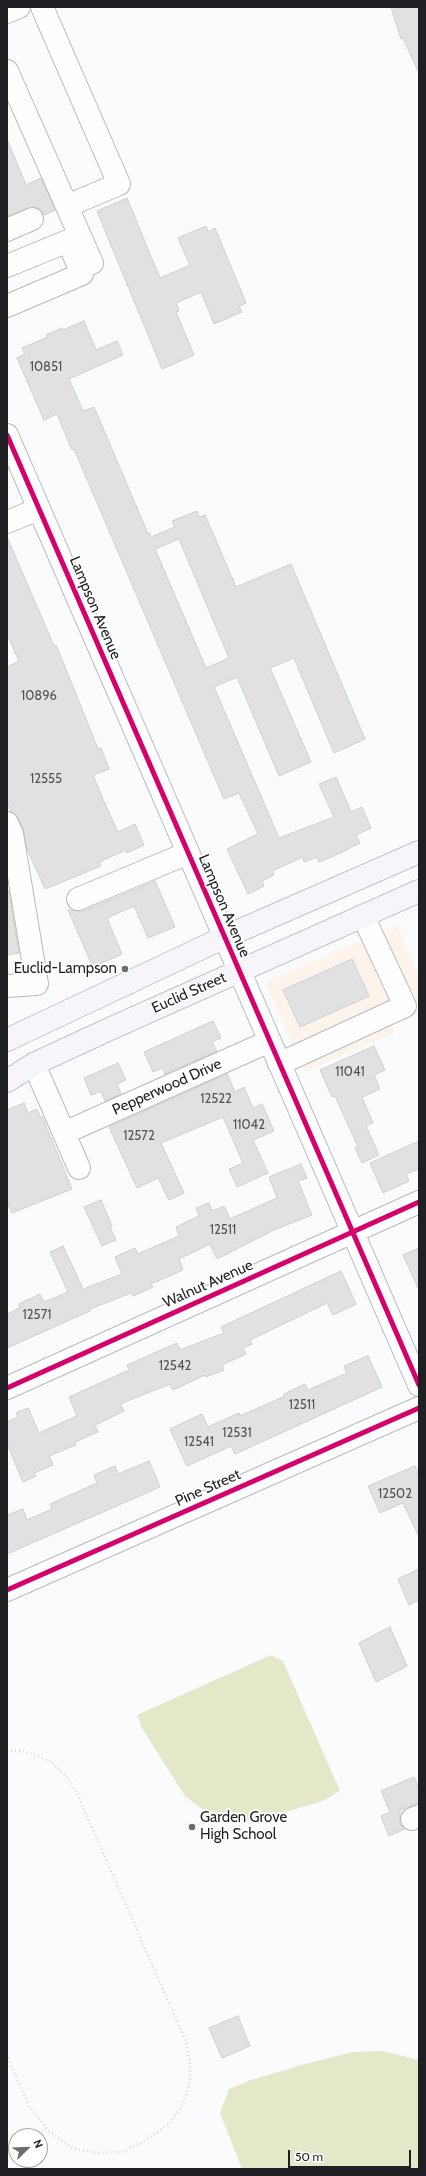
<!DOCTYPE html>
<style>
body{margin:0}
#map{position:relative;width:426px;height:2176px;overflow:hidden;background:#fafbfd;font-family:Cabin,sans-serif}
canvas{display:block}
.frame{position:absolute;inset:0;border:8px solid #1f2023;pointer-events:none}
.north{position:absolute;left:8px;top:2128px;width:40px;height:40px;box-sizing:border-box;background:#fff;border:1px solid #a5a6a7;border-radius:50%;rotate:67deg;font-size:11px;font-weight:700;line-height:16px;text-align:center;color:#1f2023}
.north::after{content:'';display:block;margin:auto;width:14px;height:18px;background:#6c6d6f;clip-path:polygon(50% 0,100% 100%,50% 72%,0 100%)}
.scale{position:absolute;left:288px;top:2150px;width:123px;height:18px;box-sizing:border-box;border:2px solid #1f2023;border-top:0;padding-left:5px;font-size:12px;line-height:14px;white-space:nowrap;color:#1f2023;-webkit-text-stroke:3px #fff;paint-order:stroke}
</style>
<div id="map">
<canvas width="426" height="2176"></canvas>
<div class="frame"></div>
<div class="north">N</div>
<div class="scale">50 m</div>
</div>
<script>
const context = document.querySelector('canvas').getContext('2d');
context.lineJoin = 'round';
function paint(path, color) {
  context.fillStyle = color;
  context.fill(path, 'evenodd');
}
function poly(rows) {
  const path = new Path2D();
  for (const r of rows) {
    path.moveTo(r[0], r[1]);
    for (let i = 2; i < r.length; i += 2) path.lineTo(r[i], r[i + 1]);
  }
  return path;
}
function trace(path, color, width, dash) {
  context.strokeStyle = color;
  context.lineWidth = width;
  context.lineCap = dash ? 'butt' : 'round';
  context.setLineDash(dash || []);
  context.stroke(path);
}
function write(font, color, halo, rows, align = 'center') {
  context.font = font + ' Cabin,sans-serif';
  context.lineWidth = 3.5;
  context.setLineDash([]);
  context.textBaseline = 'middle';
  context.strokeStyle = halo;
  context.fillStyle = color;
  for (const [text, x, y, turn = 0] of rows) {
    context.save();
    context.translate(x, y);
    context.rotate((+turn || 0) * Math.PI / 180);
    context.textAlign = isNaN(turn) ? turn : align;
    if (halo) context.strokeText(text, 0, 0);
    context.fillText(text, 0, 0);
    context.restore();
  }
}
paint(poly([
 [397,925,419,976,419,1004,389,1018,395,1033,305,1072,265,982]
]), '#fcf3ea');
paint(poly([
 [271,1655,283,1661,340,1791,323,1801,261,1819,245,1821,229,1819,213,1814,199,1807,185,1796,142,1728,137,1715],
 [383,2051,419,2060,419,2169,242,2169,220,2113,229,2089,251,2080,301,2065,352,2052]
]), '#e4e8c9');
const building = poly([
 [391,7,419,7,419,73,403,38,401,39,391,7],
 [7,139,26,185,41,178,55,210,44,215,41,209,33,207,7,216,7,139],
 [127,198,160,278,190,265,178,238,206,226,208,232,215,228,246,303,239,306,242,312,214,324,201,292,176,303,179,311,176,312,194,355,162,369,97,211,127,198],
 [84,321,96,350,117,341,123,355,69,379,83,411,94,407,148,534,150,533,151,537,175,527,172,521,197,511,199,517,205,515,236,587,291,564,365,739,334,753,294,658,270,668,311,762,279,776,237,677,214,687,279,838,334,817,319,784,336,777,351,812,362,807,371,828,356,835,360,843,332,857,319,862,317,857,304,862,303,857,272,871,274,875,262,881,264,886,248,894,227,849,258,834,239,793,224,799,74,449,72,450,57,414,44,420,17,358,25,354,22,348,48,337,46,335,62,328,63,330,84,321],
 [179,539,229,658,206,668,155,549,179,539],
 [7,537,54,646,56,645,63,662,98,749,101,748,109,769,93,775,105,804,118,832,135,824,144,845,127,853,126,850,99,862,101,866,45,889,27,849,23,829,18,818,11,812,7,801,7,667,19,661,7,634,7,537],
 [155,881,175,927,148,938,134,906,107,918,122,954,93,967,68,910,83,911,155,881],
 [9,891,19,953,7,955,7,892,9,891],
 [352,959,369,996,300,1027,283,990,352,959],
 [213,1021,221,1038,212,1042,217,1051,165,1074,163,1068,153,1072,144,1052,213,1021],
 [374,1046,385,1070,374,1075,380,1089,362,1097,373,1123,366,1126,379,1155,362,1163,355,1148,358,1147,335,1096,332,1097,320,1070,374,1046],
 [118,1063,126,1080,117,1084,121,1094,105,1101,101,1091,91,1095,84,1078,118,1063],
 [227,1074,235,1092,244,1087,253,1108,262,1104,274,1131,253,1140,268,1173,237,1187,229,1169,243,1163,223,1117,161,1143,184,1193,169,1200,158,1178,137,1188,109,1127,227,1074],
 [24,1103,28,1113,37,1109,40,1117,42,1116,72,1189,12,1213,7,1201,7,1110,24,1103],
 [419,1141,419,1169,406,1174,409,1181,383,1193,370,1163,419,1141],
 [301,1164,307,1178,298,1181,312,1215,274,1230,217,1259,210,1244,179,1259,183,1270,151,1284,153,1287,133,1296,131,1293,90,1309,90,1311,7,1348,7,1314,20,1308,19,1304,40,1294,44,1302,68,1292,50,1252,63,1246,83,1289,122,1274,115,1257,135,1248,138,1254,179,1236,176,1227,199,1216,196,1208,209,1203,212,1211,224,1206,230,1219,277,1198,269,1177,301,1164],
 [101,1200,112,1226,110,1227,116,1240,102,1246,84,1207,101,1200],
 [419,1248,419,1290,403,1255,419,1248],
 [341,1271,356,1304,333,1315,327,1303,250,1340,252,1344,243,1348,246,1354,222,1365,224,1370,206,1377,205,1375,173,1390,170,1384,120,1404,124,1411,95,1425,98,1432,75,1442,76,1445,49,1456,53,1465,34,1473,36,1476,23,1482,7,1444,7,1422,18,1417,16,1413,28,1408,39,1433,77,1416,69,1397,129,1370,127,1365,177,1343,180,1350,224,1333,221,1327,341,1271],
 [368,1356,382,1387,235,1454,231,1446,187,1466,170,1429,202,1414,208,1427,239,1413,240,1416,285,1396,284,1394,305,1384,308,1390,347,1373,344,1366,368,1356],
 [149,1461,160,1487,7,1554,7,1515,23,1509,27,1520,52,1509,50,1504,97,1483,94,1475,115,1466,118,1474,149,1461],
 [415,1466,419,1475,419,1537,403,1503,380,1513,368,1486,415,1466],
 [419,1569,419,1600,409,1605,398,1579,419,1569],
 [390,1627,407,1666,376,1682,359,1643,390,1627],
 [414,1777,419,1788,419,1803,400,1810,400,1824,405,1829,389,1836,381,1816,390,1812,381,1791,414,1777],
 [238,2016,250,2046,222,2058,209,2028,238,2016]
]);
paint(building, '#e1e1e3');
trace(building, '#cfced1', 1);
const minor = poly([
 [42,7,119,184,67,206],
 [7,12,19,7],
 [7,71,92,263,79,269],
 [7,230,32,219],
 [7,266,68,241,82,274,7,306],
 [7,435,419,1385],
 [7,522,39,509],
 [7,823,12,834,37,984,7,986],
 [78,899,188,853],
 [34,1064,79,1168],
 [279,1064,405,1006,363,916],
 [64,1133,270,1041],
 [7,1388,419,1202],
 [7,1590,419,1408],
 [412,1819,419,1816]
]);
const major = poly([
 [7,1040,225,937,419,852],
 [7,1081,34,1064,114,1027,419,891]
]);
trace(minor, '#b9babc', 24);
trace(major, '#c7c2ca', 24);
trace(poly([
 [7,1751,16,1750,36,1755,51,1762,67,1777,77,1793,186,2042,190,2063,190,2082,183,2104,170,2123,144,2141,122,2152,97,2153,72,2148,49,2131,29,2106,7,2056]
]), '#d8d8d8', 2.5, [1, 3]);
trace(minor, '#fefeff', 22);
trace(major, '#f8f5fa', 22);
trace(poly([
 [7,435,419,1385],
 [7,1388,419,1202],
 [7,1590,419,1408]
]), '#d6006c', 5);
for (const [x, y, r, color] of [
 [125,969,4,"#6c6d6f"],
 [192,1827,4,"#6c6d6f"]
]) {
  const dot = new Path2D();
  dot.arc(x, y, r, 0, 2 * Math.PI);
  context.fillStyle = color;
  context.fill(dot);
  trace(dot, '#fff', 1.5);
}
write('13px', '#525356', null, [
 ["10851",46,367],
 ["10896",39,696],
 ["12555",46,779],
 ["11041",350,1072],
 ["12522",216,1099],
 ["11042",249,1125],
 ["12572",139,1136],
 ["12511",223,1230],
 ["12571",37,1315],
 ["12542",175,1366],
 ["12511",302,1405],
 ["12531",237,1433],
 ["12541",199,1442],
 ["12502",395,1494]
]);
write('15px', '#1f2023', '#fff', [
 ["Lampson Avenue",95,608,67],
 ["Lampson Avenue",224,906,67],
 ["Euclid Street",189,993,-24],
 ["Pepperwood Drive",167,1087,-24],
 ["Walnut Avenue",208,1284,-24],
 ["Pine Street",208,1488,-24]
]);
write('15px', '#1f2023', '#fff', [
 ["Euclid-Lampson",117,969],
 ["Garden Grove",200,1818,"left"],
 ["High School",200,1835,"left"]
], 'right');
</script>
